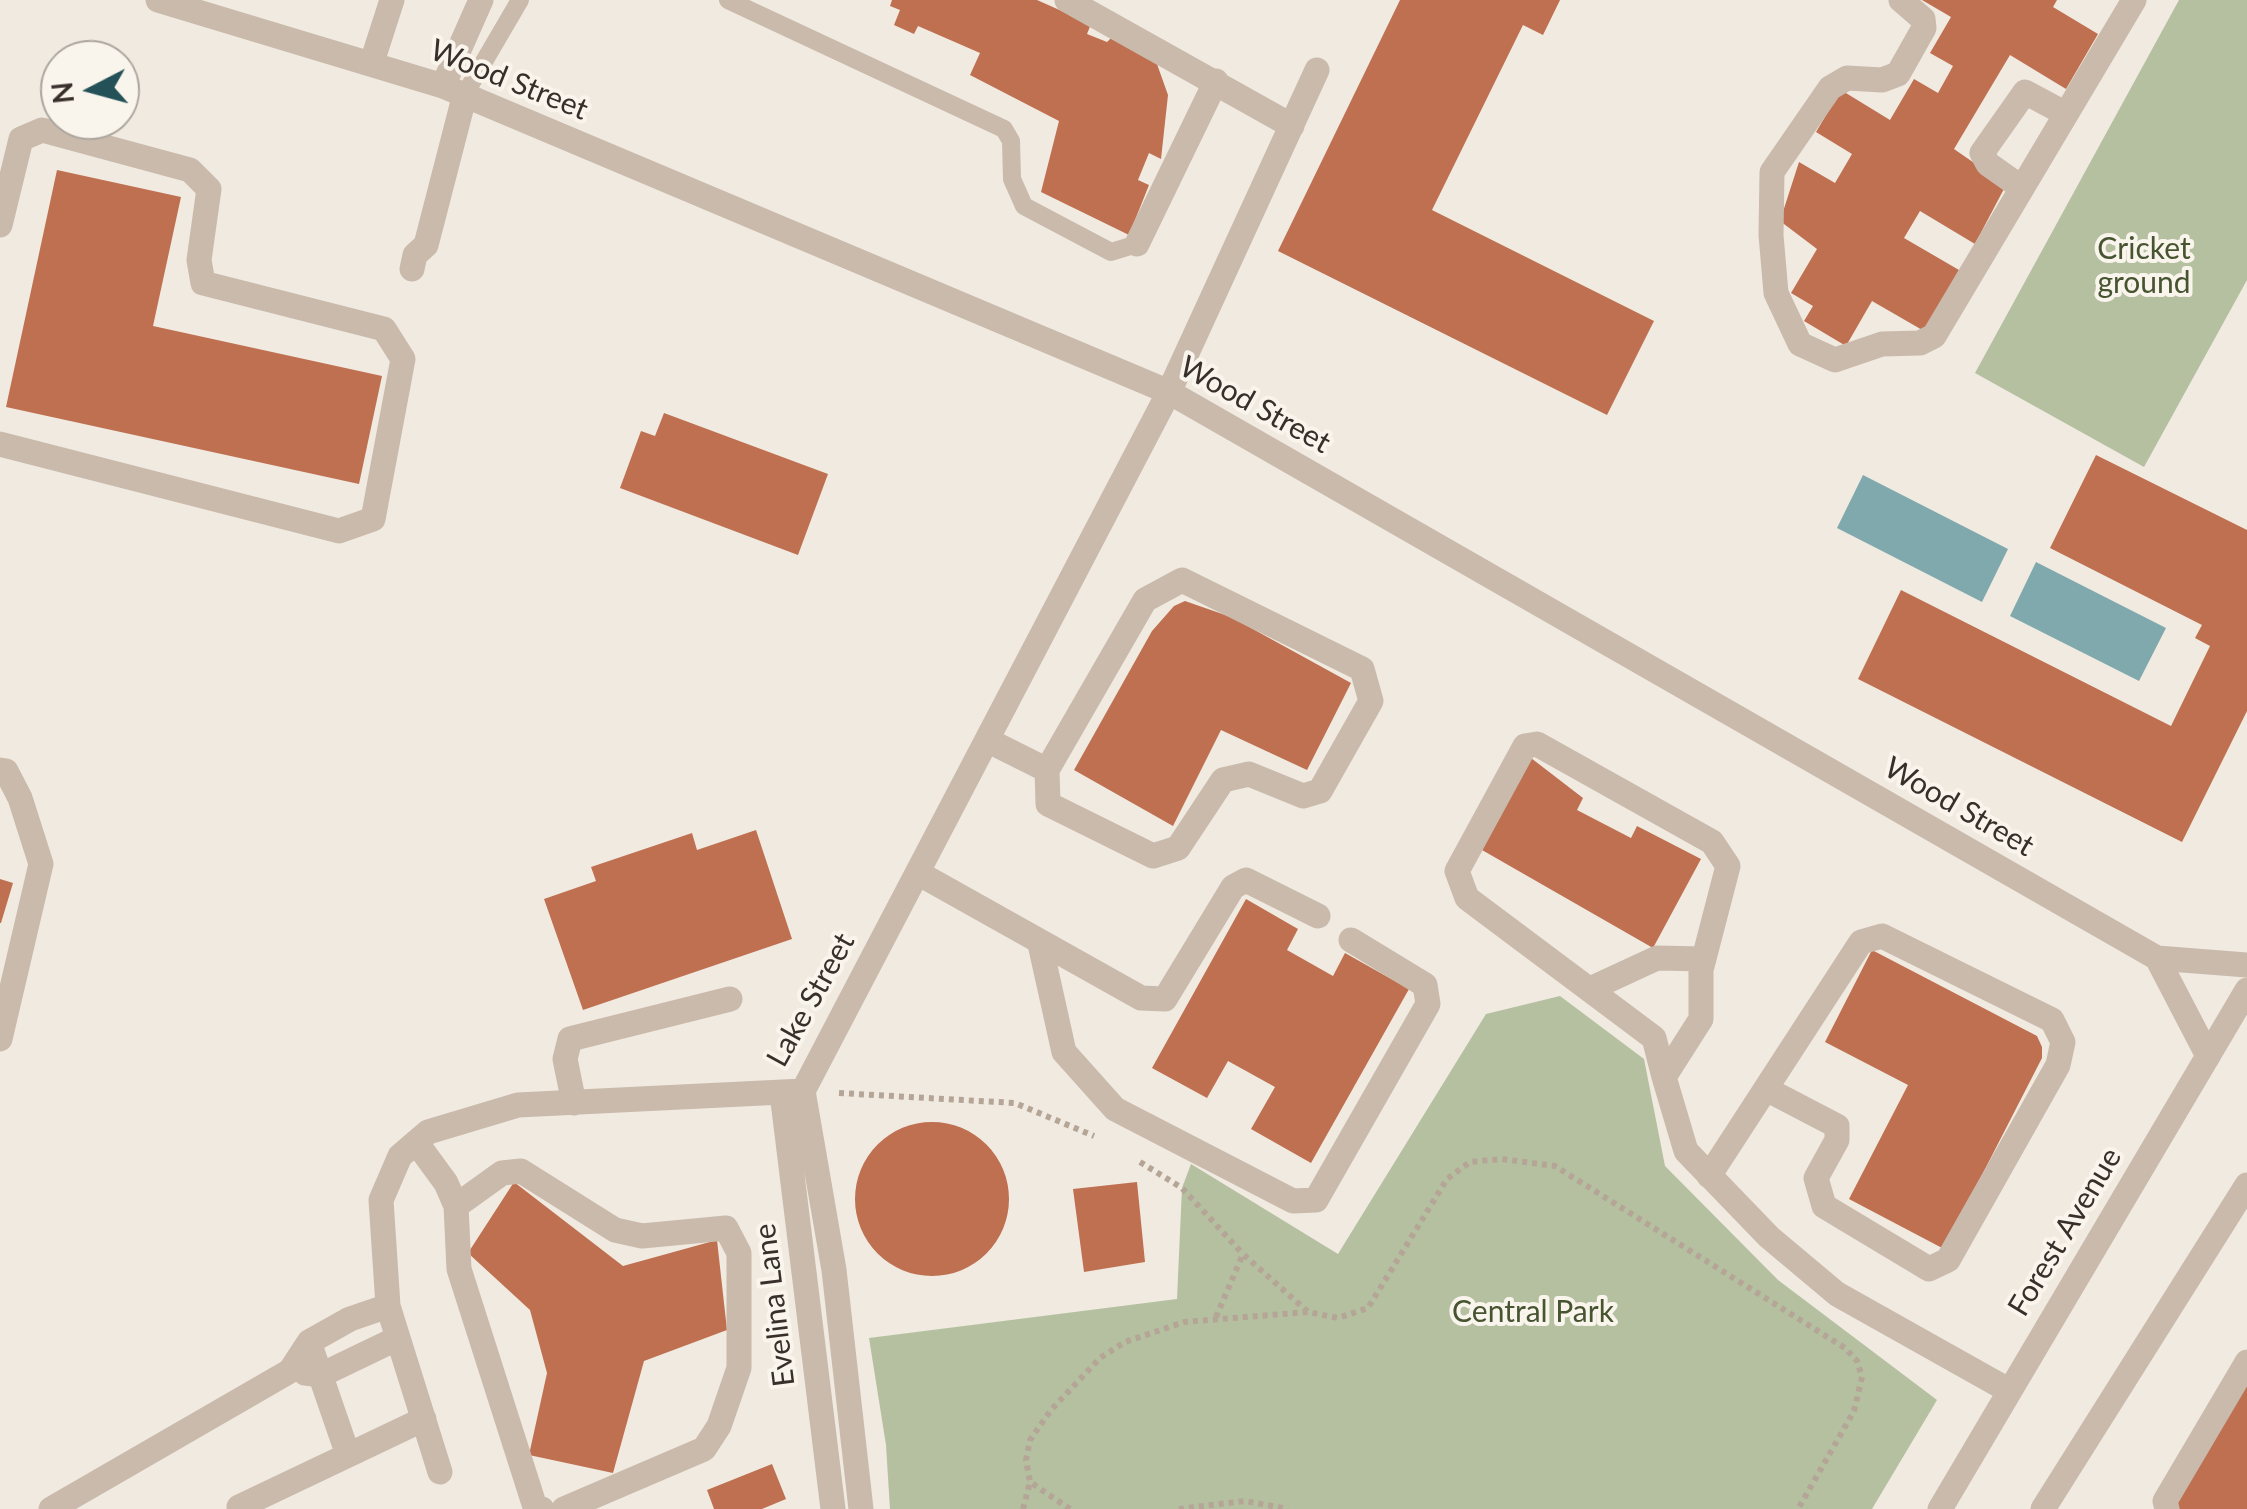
<!DOCTYPE html>
<style>
body{margin:0}
#map{position:relative;width:2247px;height:1509px;overflow:hidden;background:#f1eae0;font-family:Lato,sans-serif}
canvas{display:block}
.north{position:absolute;left:40px;top:40px;width:100px;height:100px;box-sizing:border-box;background:#f9f4ec;border:2px solid #aca59f;border-radius:50%;rotate:264deg;font-size:28px;font-weight:700;line-height:40px;text-align:center;color:#382f2b}
.north::after{content:'';display:block;margin:auto;width:35px;height:45px;background:#235157;clip-path:polygon(50% 0,100% 100%,50% 72%,0 100%)}
</style>
<div id="map">
<canvas width="2247" height="1509"></canvas>
<div class="north">N</div>
</div>
<script>
const context = document.querySelector('canvas').getContext('2d');
context.lineJoin = 'round';
function paint(path, color) {
  context.fillStyle = color;
  context.fill(path, 'evenodd');
}
function poly(rows) {
  const path = new Path2D();
  for (const r of rows) {
    if (r.length === 3) {
      path.moveTo(r[0] + r[2], r[1]);
      path.arc(r[0], r[1], r[2], 0, 2 * Math.PI);
      continue;
    }
    path.moveTo(r[0], r[1]);
    for (let i = 2; i < r.length; i += 2) path.lineTo(r[i], r[i + 1]);
  }
  return path;
}
function trace(path, color, width, dash) {
  context.strokeStyle = color;
  context.lineWidth = width;
  context.lineCap = dash ? 'butt' : 'round';
  context.setLineDash(dash || []);
  context.stroke(path);
}
function write(font, color, halo, rows, align = 'center') {
  context.font = font + ' Lato,sans-serif';
  context.lineWidth = 8;
  context.setLineDash([]);
  context.textBaseline = 'middle';
  context.strokeStyle = halo;
  context.fillStyle = color;
  for (const [text, x, y, turn = 0] of rows) {
    context.save();
    context.translate(x, y);
    context.rotate((+turn || 0) * Math.PI / 180);
    context.textAlign = isNaN(turn) ? turn : align;
    if (halo) context.strokeText(text, 0, 0);
    context.fillText(text, 0, 0);
    context.restore();
  }
}
paint(poly([
 [2179,0,2247,0,2247,280,2144,467,1975,373],
 [1560,996,1644,1059,1665,1166,1778,1280,1937,1400,1872,1509,890,1509,886,1445,869,1338,1177,1299,1182,1188,1191,1164,1338,1254,1486,1014]
]), '#b4c0a0');
paint(poly([
 [1863,475,2008,549,1982,602,1837,528],
 [2036,562,2166,628,2139,681,2010,616]
]), '#80a9ad');
paint(poly([
 [892,0,1037,0,1091,24,1087,34,1107,42,1117,32,1152,50,1168,95,1161,159,1149,153,1138,180,1149,185,1129,235,1041,192,1059,121,970,75,980,53,918,26,914,34,894,25,900,10,890,6],
 [1400,0,1560,0,1543,35,1523,25,1432,210,1654,321,1607,415,1278,251],
 [1922,0,2057,0,2053,7,2098,34,2066,89,2010,55,1954,149,2006,185,1975,244,1920,211,1904,238,1959,270,1924,331,1872,301,1846,346,1804,321,1813,306,1791,293,1817,249,1780,221,1799,162,1835,183,1852,154,1816,132,1841,90,1890,120,1914,79,1938,93,1953,66,1930,53,1951,17],
 [57,170,181,197,153,326,382,376,359,484,6,407],
 [664,413,828,474,798,555,620,488,641,431,655,436],
 [2096,455,2247,530,2247,711,2182,842,1858,679,1901,590,2171,726,2210,646,2195,638,2202,625,2050,548],
 [1185,601,1231,617,1351,683,1307,770,1221,730,1173,826,1074,770,1152,631,1174,606],
 [1531,758,1583,798,1577,810,1631,838,1637,826,1701,859,1653,948,1482,850],
 [756,830,792,939,583,1010,544,899,596,881,591,867,692,833,697,850],
 [0,879,13,883,1,923,0,923],
 [1246,899,1298,929,1287,950,1333,976,1345,953,1409,989,1311,1163,1251,1129,1275,1087,1228,1061,1207,1098,1152,1068],
 [1872,950,2037,1036,2042,1047,2042,1058,1944,1249,1849,1199,1908,1085,1825,1042],
 [932,1199,77],
 [514,1182,623,1266,717,1240,727,1330,644,1361,613,1473,529,1455,547,1373,530,1310,468,1253],
 [1137,1182,1145,1262,1084,1272,1073,1189],
 [2247,1385,2247,1509,2180,1509,2175,1506],
 [772,1464,786,1499,762,1509,714,1509,707,1490]
]), '#be7051');
trace(poly([
 [839,1093,1015,1103,1094,1136],
 [1140,1162,1182,1188,1243,1254],
 [1216,1317,1243,1254,1308,1312],
 [1023,1509,1030,1482],
 [1070,1509,1030,1482,1026,1460,1030,1440,1051,1410,1100,1358,1125,1342,1184,1322,1308,1312,1338,1318,1368,1308,1447,1179,1470,1162,1502,1159,1555,1166,1845,1348,1857,1361,1862,1377,1854,1411,1798,1509],
 [1179,1509,1245,1501,1288,1509]
]), '#b5a596', 6, [5, 5]);
trace(poly([
 [728,0,1004,129,1011,141,1012,179,1024,206,1111,252,1137,244],
 [465,94,520,0]
]), '#c9baac', 18);
trace(poly([
 [158,0,443,86,1169,392,2157,958,2208,1056],
 [1067,0,1292,126],
 [1901,0,1923,19,1924,28,1898,74,1882,80,1847,78,1830,88,1772,172,1771,235,1776,293,1800,344,1835,360,1882,344,1920,343,1934,336,2134,0],
 [372,62,392,0],
 [443,86,481,0],
 [2022,188,1988,164,1982,153,2025,92,2066,114],
 [0,225,21,139,42,130,190,170,209,189,199,260,203,283,384,329,403,359,373,519,339,531,0,444],
 [1137,244,1216,81],
 [412,269,415,255,426,245,465,94],
 [987,740,1047,770,1145,600,1182,580,1362,669,1371,701,1320,791,1303,796,1249,774,1223,780,1178,848,1153,856,1048,804,1047,770],
 [0,770,6,771,20,798,41,864,0,1039],
 [918,873,1141,998,1165,999,1233,887,1246,880,1318,916],
 [1040,944,1064,1052,1115,1109,1293,1201,1316,1200,1428,1004,1425,985,1351,940],
 [2157,958,2247,965],
 [1590,989,1657,958,1704,959],
 [1664,1077,1701,1019,1701,970,1728,866,1712,842,1537,744,1525,746,1457,871,1467,898,1654,1038,1664,1077,1686,1151,1769,1237,1837,1294,2008,1390],
 [803,1091,834,1270,861,1509],
 [782,1093,833,1509],
 [574,1103,565,1059,570,1039,730,999],
 [416,1142,446,1183,456,1206,459,1269,535,1507,542,1509],
 [1709,1176,1861,942,1882,936,2052,1020,2063,1042,2058,1065,1948,1260,1929,1269,1824,1206,1816,1178,1837,1140,1837,1126,1768,1090],
 [456,1206,502,1173,521,1171,615,1230,642,1236,726,1228,739,1253,739,1368,719,1426,704,1449,564,1509],
 [309,1342,348,1455],
 [305,1373,321,1375,398,1338],
 [440,1472,388,1306,381,1200,400,1156,428,1132,518,1105,803,1091,1169,392,1317,70],
 [239,1507,424,1419],
 [51,1509,290,1371,309,1342,350,1319,388,1306],
 [2167,1509,2165,1501,2247,1362]
]), '#c9baac', 25);
trace(poly([
 [1940,1509,2247,990],
 [2043,1509,2247,1185]
]), '#c9baac', 25);
write('30px', '#382f2b', '#f9f4ec', [
 ["Wood Street",509,80,22],
 ["Wood Street",1255,405,29],
 ["Wood Street",1959,807,30],
 ["Lake Street",811,1000,-61],
 ["Forest Avenue",2065,1232,-59],
 ["Evelina Lane",775,1305,-97]
]);
write('30px', '#465430', '#f9f4ec', [
 ["Cricket",2144,249],
 ["ground",2144,283],
 ["Central Park",1533,1312]
]);
</script>
